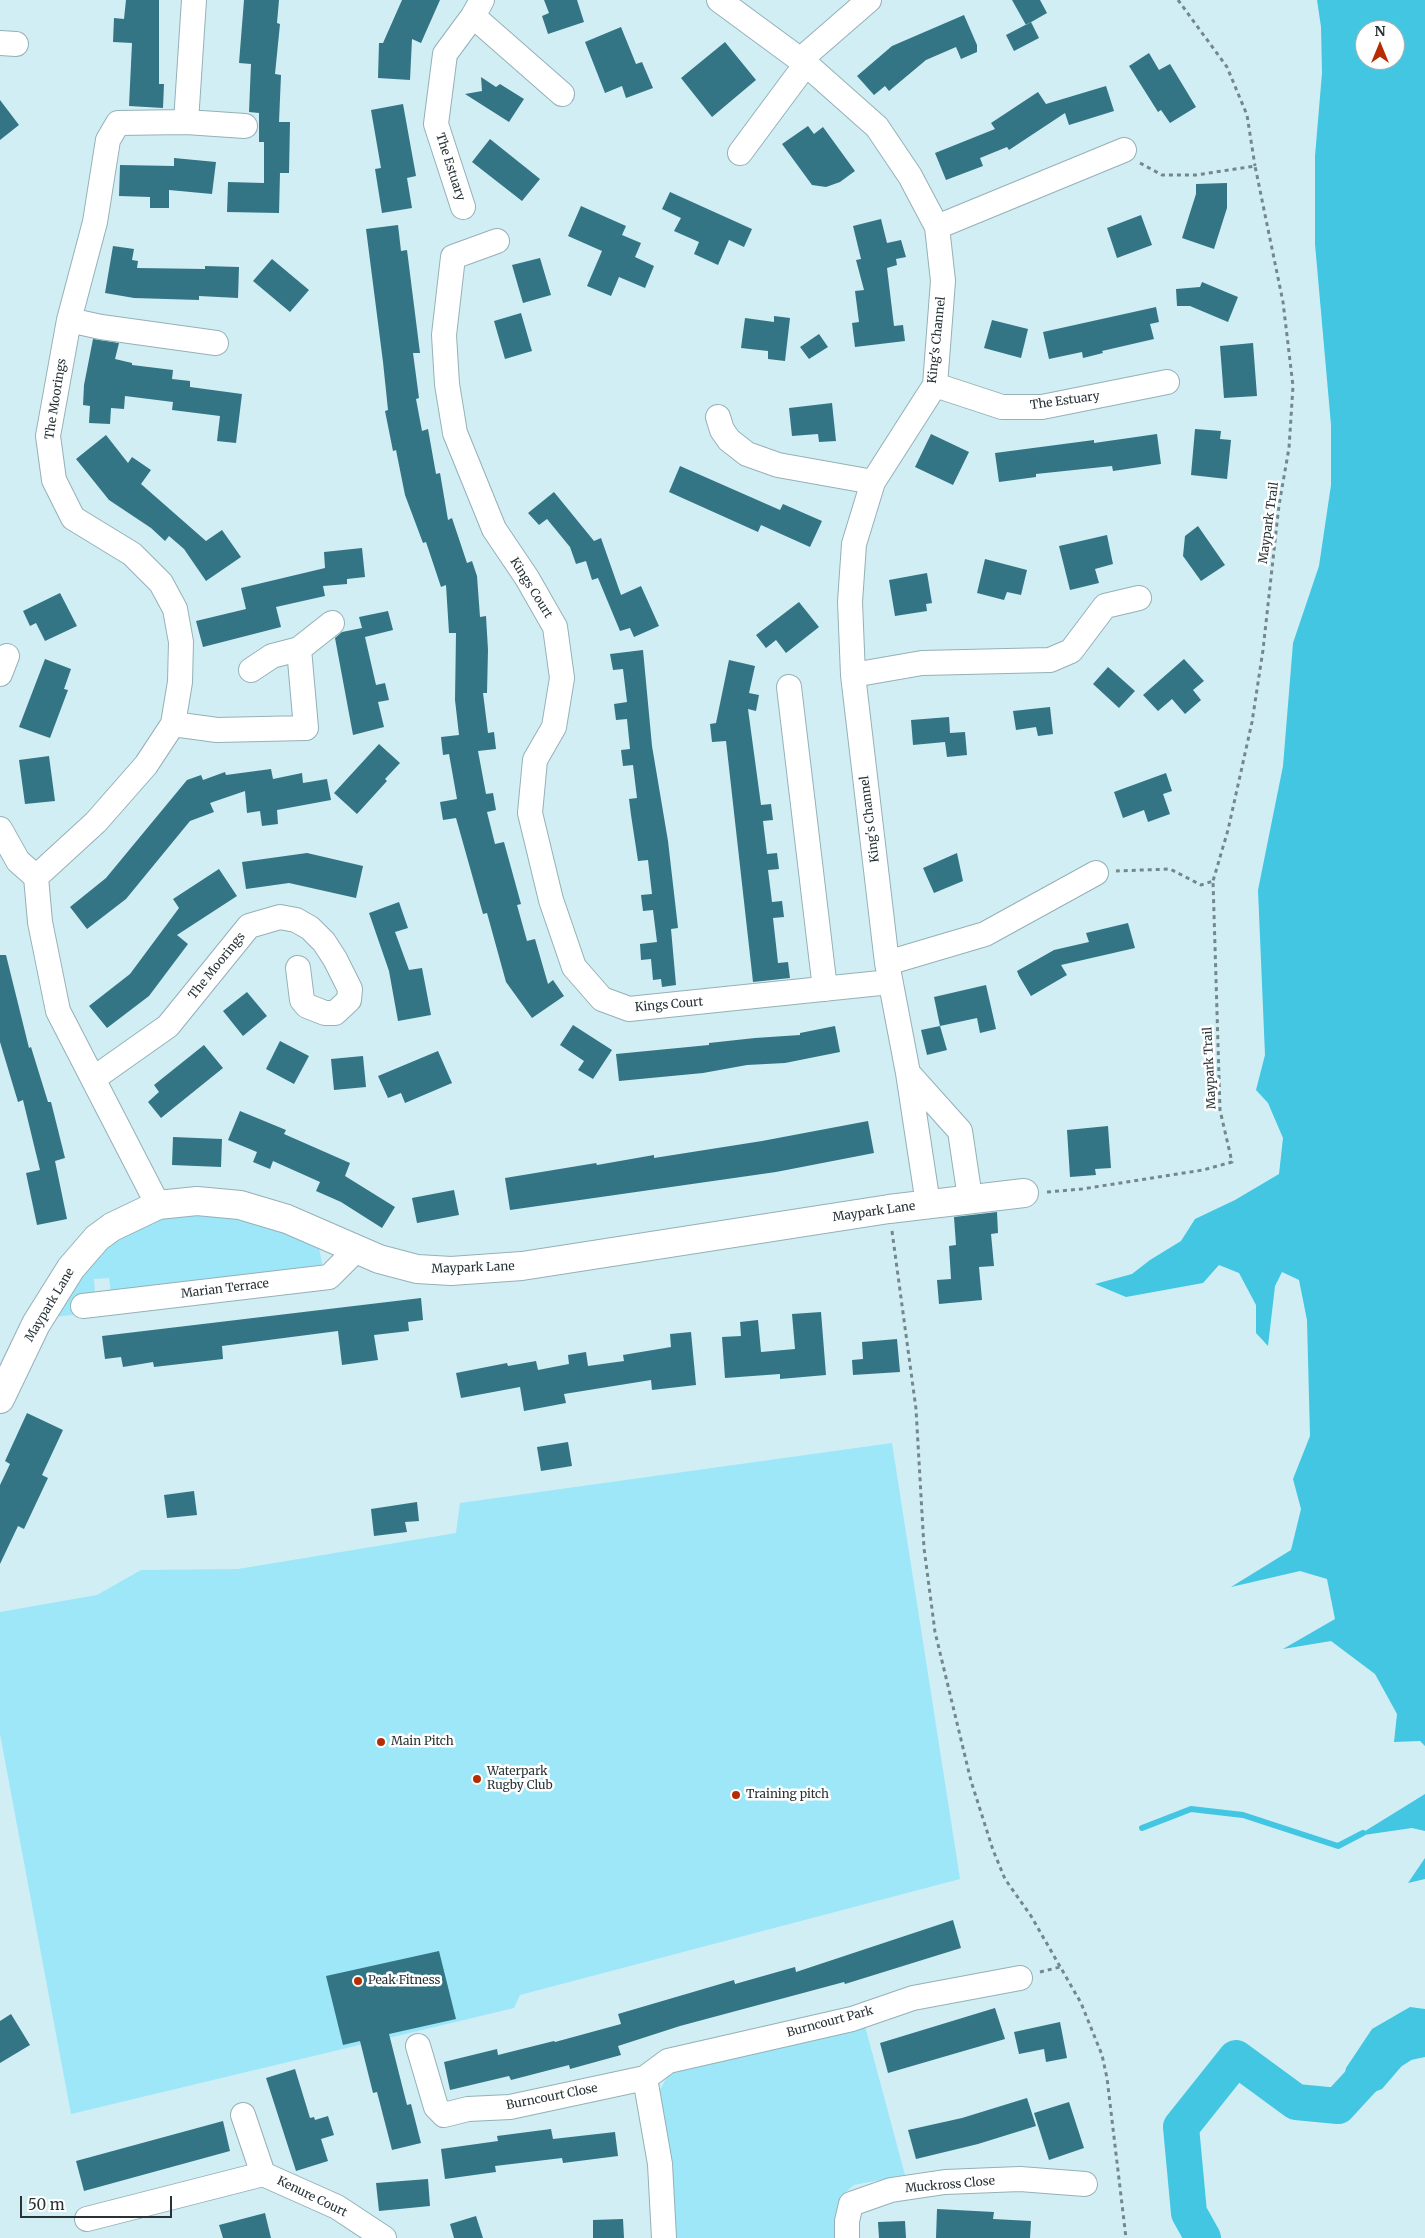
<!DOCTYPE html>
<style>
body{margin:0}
#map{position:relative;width:1425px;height:2238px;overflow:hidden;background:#d1eef5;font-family:Merriweather,serif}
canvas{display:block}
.north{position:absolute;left:1355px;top:20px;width:50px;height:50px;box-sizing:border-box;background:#fff;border:1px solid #a9adaf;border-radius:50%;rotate:0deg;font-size:14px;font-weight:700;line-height:20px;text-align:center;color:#283336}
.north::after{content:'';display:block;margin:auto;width:18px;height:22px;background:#b72d03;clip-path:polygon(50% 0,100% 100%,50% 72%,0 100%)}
.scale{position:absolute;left:20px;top:2196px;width:152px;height:22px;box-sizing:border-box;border:2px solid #283336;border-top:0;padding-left:6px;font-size:15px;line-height:18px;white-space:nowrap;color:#283336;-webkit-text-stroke:4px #fff;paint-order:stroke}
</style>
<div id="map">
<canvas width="1425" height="2238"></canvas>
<div class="north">N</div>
<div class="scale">50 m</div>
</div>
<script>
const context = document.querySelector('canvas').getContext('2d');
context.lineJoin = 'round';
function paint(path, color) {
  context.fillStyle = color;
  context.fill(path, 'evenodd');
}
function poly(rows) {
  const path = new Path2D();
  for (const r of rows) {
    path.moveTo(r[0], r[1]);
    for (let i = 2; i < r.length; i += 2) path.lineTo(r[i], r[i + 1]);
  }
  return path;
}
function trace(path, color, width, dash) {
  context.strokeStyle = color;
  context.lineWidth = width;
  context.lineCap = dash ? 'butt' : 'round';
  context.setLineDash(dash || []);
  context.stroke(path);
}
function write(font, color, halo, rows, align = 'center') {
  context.font = font + ' Merriweather,serif';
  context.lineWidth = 5;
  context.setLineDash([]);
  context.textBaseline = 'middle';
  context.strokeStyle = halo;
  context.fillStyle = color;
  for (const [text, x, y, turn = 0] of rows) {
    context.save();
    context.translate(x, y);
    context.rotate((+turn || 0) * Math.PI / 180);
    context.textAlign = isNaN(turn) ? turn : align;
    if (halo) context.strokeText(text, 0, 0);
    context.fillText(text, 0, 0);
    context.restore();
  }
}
paint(poly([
 [178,1213,232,1214,310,1241,319,1248,323,1268,111,1293,109,1278,94,1279,95,1295,80,1314,54,1317,67,1295,97,1255,116,1240,147,1221],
 [892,1443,960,1879,520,1995,514,2008,71,2114,0,1734,0,1612,97,1595,141,1570,238,1569,456,1533,460,1503],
 [865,2026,905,2175,854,2185,840,2197,837,2238,676,2238,660,2090,668,2075,686,2066]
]), '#9de7f9');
paint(poly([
 [1317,0,1425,0,1425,1746,1420,1741,1394,1742,1397,1714,1375,1674,1331,1641,1283,1649,1335,1619,1327,1579,1300,1571,1231,1587,1291,1550,1301,1509,1293,1479,1310,1436,1307,1320,1299,1280,1282,1272,1275,1286,1268,1346,1256,1333,1256,1305,1239,1273,1219,1265,1203,1283,1126,1297,1095,1284,1132,1274,1150,1260,1181,1241,1195,1219,1235,1200,1279,1174,1283,1138,1268,1103,1256,1090,1265,1055,1258,890,1283,766,1293,643,1319,566,1331,485,1331,425,1315,244,1315,156,1322,73,1321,27],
 [1365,30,1395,30,1395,60,1365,60],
 [1425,1794,1425,1831,1412,1828,1357,1836],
 [1425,1858,1425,1879,1408,1883],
 [1410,2007,1425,2009,1425,2057,1406,2061,1382,2089,1338,2106,1346,2068,1372,2029]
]), '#42c6e1');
trace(poly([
 [1142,1828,1191,1809,1243,1815,1338,1846,1363,1833]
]), '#42c6e1', 6);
trace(poly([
 [1203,2238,1189,2213,1181,2127,1236,2058,1296,2102,1338,2106,1384,2056,1417,2035,1425,2036]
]), '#42c6e1', 36);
paint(poly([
 [126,0,159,0,159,84,164,84,163,108,129,106,132,43,113,42,114,18,124,19],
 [244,0,279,0,277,23,280,24,275,74,281,75,279,122,290,122,289,173,280,173,279,213,227,212,228,182,264,183,264,142,259,142,259,113,249,112,251,64,239,63],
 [402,0,440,0,421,43,412,39,410,80,378,78,379,43,383,43],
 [544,0,577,0,584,22,548,34,542,16,549,13],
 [1012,0,1040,0,1047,13,1026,25],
 [964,15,977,45,977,52,961,59,956,47,926,60,889,91,885,86,874,95,857,76,892,46],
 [1031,22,1039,38,1014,51,1006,35],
 [621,27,636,64,642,62,653,88,626,98,622,86,605,93,585,42],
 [725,42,756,80,712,117,681,78],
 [1149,53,1159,70,1170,64,1196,107,1170,123,1161,110,1158,112,1129,66],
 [481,77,496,87,500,84,524,99,509,122,465,94,482,91],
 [1106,86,1114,111,1069,125,1065,113,1009,150,1007,147,980,158,983,166,946,180,935,153,995,129,991,123,1038,92,1046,104],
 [0,100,19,125,0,140],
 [403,104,416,176,407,178,412,208,382,213,375,169,381,168,371,110],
 [808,126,814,134,823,127,855,171,840,182,826,187,812,185,782,144],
 [490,139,540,179,522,201,472,162],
 [174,158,216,162,212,194,169,190,169,208,150,208,150,197,119,196,120,165,174,166],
 [1227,183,1227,208,1214,249,1182,238,1196,194,1196,184],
 [670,192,752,229,744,247,729,240,718,265,694,254,699,242,674,231,681,218,662,209],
 [581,206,626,226,622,235,641,243,635,257,654,266,645,288,619,277,611,296,587,286,602,251,568,236],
 [1141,215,1152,245,1117,258,1107,228],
 [881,219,887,243,901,240,906,257,896,259,897,265,887,268,894,326,903,325,905,341,855,347,852,323,859,322,855,291,864,290,856,260,861,259,853,226],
 [398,225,401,251,407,250,420,353,413,353,419,398,416,399,422,431,428,429,436,474,440,473,448,520,452,518,467,563,472,561,477,576,480,617,486,616,488,650,487,693,483,693,488,733,494,732,496,749,478,751,486,794,493,793,496,810,487,812,495,844,504,842,521,904,517,905,527,941,535,939,548,984,553,980,564,996,532,1018,506,982,487,913,483,914,456,818,443,820,440,802,457,799,449,754,443,755,441,737,459,735,455,700,456,633,449,633,446,585,441,587,426,542,423,543,405,495,396,450,393,451,385,411,388,410,383,362,366,229],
 [113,246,134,249,132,260,138,261,137,268,205,269,205,266,239,267,238,298,199,296,199,300,134,298,105,293],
 [540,258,551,295,523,303,512,265],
 [272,259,309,290,290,312,253,281],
 [1202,282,1238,297,1228,322,1190,306,1177,306,1176,289,1200,287],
 [1156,307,1159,322,1150,324,1154,339,1102,351,1103,353,1083,358,1082,352,1049,359,1043,332],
 [521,313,532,351,505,359,494,321],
 [774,316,790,318,785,361,768,359,768,351,741,348,745,318,774,322],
 [992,320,1028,329,1021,358,984,348],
 [819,334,828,347,809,359,800,347],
 [93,339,119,343,115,359,132,363,132,365,173,370,172,379,190,381,190,387,242,394,236,443,217,441,220,416,172,410,173,402,125,396,124,409,111,408,110,424,89,423,90,406,83,405,84,385],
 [1253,343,1257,396,1224,398,1220,346],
 [832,403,836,441,819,442,818,434,792,436,789,408],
 [1195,429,1221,431,1220,439,1231,440,1227,479,1191,475],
 [931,434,969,452,953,485,915,467],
 [1157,434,1161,464,1113,471,1112,466,1036,474,1036,477,999,482,995,453,1094,440,1094,443],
 [106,435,128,463,132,457,151,470,141,484,206,541,222,530,241,557,206,581,184,549,169,536,165,541,151,528,109,500,76,459],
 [680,466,780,510,783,504,822,521,810,547,761,525,758,532,669,492],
 [554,492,594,541,601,538,621,595,641,586,659,626,634,637,630,628,620,631,598,578,592,580,586,561,576,564,570,547,547,519,539,525,528,513],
 [1198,526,1225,565,1201,581,1183,556,1185,536],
 [1107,535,1113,564,1095,569,1099,583,1070,590,1059,546],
 [362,548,365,577,347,579,347,584,323,586,325,596,276,607,281,627,203,647,196,621,246,609,241,588,325,568,324,552],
 [985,559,1027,570,1021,595,1007,592,1004,600,977,593],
 [927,573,932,603,926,604,927,611,895,616,889,580],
 [60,593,77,626,45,641,36,623,30,626,23,611],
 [799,602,819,627,786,653,776,640,766,648,756,635],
 [388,611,393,630,365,637,376,685,385,683,389,700,378,702,384,727,353,735,335,638,342,632,362,628,359,617],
 [643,650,652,746,668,841,678,928,671,929,676,985,662,987,661,979,653,980,651,959,641,960,640,944,657,942,653,910,643,911,641,895,652,894,648,860,638,861,631,815,629,799,637,798,633,765,623,766,621,750,630,749,627,719,616,720,614,704,627,702,623,669,613,670,610,654],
 [45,659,71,669,64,689,68,690,50,738,19,727],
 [1184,659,1204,681,1193,690,1201,700,1185,714,1172,699,1158,711,1143,695],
 [729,660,755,666,749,693,759,695,756,711,748,709,761,805,771,804,773,820,763,821,767,854,777,853,779,869,768,870,772,902,782,901,784,917,773,918,778,963,788,962,790,978,753,982,726,741,712,742,710,724,716,723],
 [1108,667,1135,691,1119,708,1093,684],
 [1050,707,1053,734,1038,736,1036,727,1016,730,1013,711],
 [949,717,950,733,965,732,967,755,947,757,945,742,913,745,911,720],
 [379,744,400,763,385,779,387,781,357,814,334,793],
 [49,756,55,801,25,804,19,760],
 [271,769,273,779,302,773,303,783,327,779,331,800,277,810,278,824,262,826,260,811,247,813,245,791,210,803,214,812,190,821,126,899,87,929,70,907,106,878,187,780,201,775,203,780,225,772,226,775],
 [1166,773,1172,791,1163,794,1170,814,1148,822,1144,810,1123,818,1114,792],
 [307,853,363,866,356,898,289,883,246,889,242,862],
 [957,853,963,881,934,893,923,868],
 [219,869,237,896,177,935,188,944,149,996,107,1028,89,1006,130,974,179,908,173,899],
 [399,902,408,928,395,932,409,970,422,968,431,1015,398,1021,389,971,369,913],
 [1128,923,1135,948,1061,965,1067,975,1031,996,1019,976,1017,971,1054,950,1089,942,1086,933],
 [0,955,6,955,29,1048,31,1047,48,1102,51,1102,65,1158,55,1161,67,1219,37,1225,26,1173,40,1170,23,1100,18,1102,0,1042],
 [986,985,996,1029,980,1033,977,1018,940,1026,934,997],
 [247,992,267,1016,243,1036,223,1011],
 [573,1025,612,1050,593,1079,578,1070,584,1061,560,1045],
 [835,1026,840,1052,785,1063,747,1065,703,1073,619,1081,616,1054,709,1045,709,1043,755,1038,800,1035,800,1033],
 [940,1026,947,1050,927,1055,921,1030],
 [280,1041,309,1056,294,1084,266,1069],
 [204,1045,223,1068,161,1118,148,1102,159,1092,154,1085],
 [438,1051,452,1083,405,1103,401,1093,388,1098,378,1076],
 [363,1056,366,1087,334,1090,331,1059],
 [240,1111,286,1130,284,1134,350,1163,345,1176,395,1207,382,1228,341,1202,316,1191,320,1182,273,1161,270,1169,253,1162,257,1152,228,1140],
 [868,1121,874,1153,776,1172,510,1210,505,1178,596,1163,597,1165,654,1155,654,1158,762,1141],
 [1108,1126,1111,1168,1095,1169,1096,1175,1070,1177,1067,1130],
 [173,1137,222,1139,221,1167,172,1165],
 [454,1190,459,1215,417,1223,412,1198],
 [997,1212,998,1233,991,1234,994,1266,979,1267,982,1300,939,1304,937,1280,951,1279,949,1246,956,1245,954,1217],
 [421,1298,423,1320,408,1322,409,1331,374,1335,378,1360,342,1365,338,1331,222,1346,223,1359,154,1367,153,1362,123,1367,121,1357,105,1359,102,1336],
 [821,1312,826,1375,780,1379,780,1374,725,1378,722,1337,741,1336,740,1322,758,1320,761,1352,795,1349,792,1314],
 [691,1332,696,1385,652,1390,651,1380,564,1394,566,1403,524,1411,520,1387,461,1398,456,1373,507,1363,508,1366,536,1361,538,1370,569,1364,568,1355,586,1352,588,1366,624,1361,623,1355,671,1347,670,1334],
 [897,1339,900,1372,853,1375,852,1360,863,1359,862,1342],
 [27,1413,63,1430,42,1475,48,1478,24,1529,18,1526,0,1564,0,1485,10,1464,5,1461],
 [568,1442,572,1466,541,1471,537,1447],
 [194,1491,197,1515,167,1518,164,1495],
 [417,1502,419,1521,405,1522,407,1532,374,1536,371,1509],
 [953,1920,961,1948,845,1984,844,1982,680,2026,618,2046,621,2055,570,2069,569,2065,511,2080,509,2076,450,2090,444,2062,497,2049,498,2055,554,2041,555,2042,621,2024,618,2014,734,1980,735,1984,795,1967,796,1972],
 [439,1951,456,2019,389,2034,407,2105,411,2104,421,2143,392,2150,377,2092,373,2093,360,2041,343,2045,326,1976],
 [995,2008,1005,2039,888,2073,880,2043],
 [11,2014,30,2045,0,2063,0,2021],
 [1060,2022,1067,2058,1046,2062,1044,2049,1019,2054,1014,2032],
 [295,2069,310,2118,314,2117,315,2120,328,2116,334,2135,321,2139,328,2161,296,2171,266,2078],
 [1027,2098,1036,2126,978,2144,916,2159,908,2130,962,2118],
 [1069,2102,1084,2148,1049,2160,1034,2113],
 [223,2121,230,2151,84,2191,76,2161],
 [551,2129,553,2139,615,2132,618,2156,563,2163,562,2158,495,2166,496,2172,445,2179,441,2149,498,2141,497,2136],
 [428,2179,430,2206,379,2211,376,2183],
 [937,2209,994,2212,993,2219,1031,2221,1030,2238,936,2238],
 [265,2213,271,2238,223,2238,219,2225],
 [476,2216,483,2238,454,2238,450,2224],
 [623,2219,624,2238,593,2238,593,2220],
 [905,2221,906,2238,879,2238,878,2222]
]), '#337584');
const street = poly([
 [719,0,806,64,877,127,910,176,937,227,943,281,935,385,873,482,854,544,850,602,853,675,887,963,908,1073,928,1204],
 [473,16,562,94],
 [0,43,16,44],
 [800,60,869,0],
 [186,122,245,126],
 [740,153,806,64],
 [463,207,436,124,445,54,473,16,482,0],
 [937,227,1124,150],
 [497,241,453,257,444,335,447,384,455,433,494,529,527,578,555,627,562,678,554,727,535,760,530,813,551,900,574,967,602,999,629,1009,890,982],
 [69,320,101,327,216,343],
 [935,385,1002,407,1042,407,1167,382],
 [718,417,722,430,729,440,747,454,778,465,873,482],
 [251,670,272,656,299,649],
 [0,674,7,656],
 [853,675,922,663,1050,660,1071,651,1105,606,1139,598],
 [789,687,825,989],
 [173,724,217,730,306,728,299,649,332,623],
 [0,829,18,861,36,877],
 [887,963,985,934,1096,873],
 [908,1073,960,1131,970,1198],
 [93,1079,168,1026,249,926,280,917,296,920,310,928,324,942,335,959,350,989,349,1000,335,1013,325,1013,307,1006,302,1000,298,968],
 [158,1205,58,1011,40,922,36,877,96,822,146,765,173,724,180,682,181,642,175,609,161,583,132,554,73,518,54,480,48,436,69,320,95,222,108,140,118,123,186,122,194,0],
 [83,1306,329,1277,356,1250],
 [418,2046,436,2107,444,2115,468,2109,510,2107,645,2078,668,2061,852,2019,913,1998,1020,1978],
 [645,2078,660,2164,664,2238],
 [243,2115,263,2174],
 [87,2219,263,2174,337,2207,384,2238],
 [847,2238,847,2221,851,2204,891,2190,945,2182,1020,2179,1085,2184]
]);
const secondary = poly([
 [0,1399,36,1324,71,1268,97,1238,112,1227,158,1205,197,1201,240,1205,287,1219,379,1259,417,1269,451,1271,522,1266,889,1209,1024,1193]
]);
trace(street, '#95b0b7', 26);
trace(secondary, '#95b0b7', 30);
trace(poly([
 [1178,0,1227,67,1247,115,1255,166],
 [1140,163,1162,175,1196,175,1255,166,1283,302,1293,386,1289,448,1279,505,1263,650,1252,722,1228,830,1213,881],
 [1047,1192,1082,1189,1203,1170,1232,1162,1220,1110,1213,881,1201,885,1170,869,1116,871],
 [892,1231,916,1409,924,1548,935,1632,971,1781,993,1850,1005,1879,1031,1916,1081,2003,1102,2055,1107,2078,1126,2238],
 [1040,1972,1060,1967]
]), '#74888c', 3, [4, 4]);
trace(street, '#fff', 24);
trace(secondary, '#fff', 28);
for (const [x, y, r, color] of [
 [381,1742,5,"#b72d03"],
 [477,1779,5,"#b72d03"],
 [736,1795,5,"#b72d03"],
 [358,1981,5,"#b72d03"]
]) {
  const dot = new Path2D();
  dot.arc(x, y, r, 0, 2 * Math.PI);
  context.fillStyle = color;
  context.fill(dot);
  trace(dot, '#fff', 2);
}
write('12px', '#283336', '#fff', [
 ["The Estuary",450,167,72],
 ["King's Channel",937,340,-84],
 ["The Moorings",56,399,-81],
 ["The Estuary",1065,401,-8],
 ["Maypark Trail",1269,523,-82],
 ["Kings Court",531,588,58],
 ["King's Channel",870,819,-97],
 ["The Moorings",217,966,-51],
 ["Kings Court",669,1005,-5],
 ["Maypark Trail",1210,1068,-93],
 ["Maypark Lane",874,1212,-8],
 ["Maypark Lane",473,1268,-2],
 ["Marian Terrace",225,1289,-7],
 ["Maypark Lane",50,1305,-59],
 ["Burncourt Park",830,2022,-15],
 ["Burncourt Close",552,2097,-11],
 ["Muckross Close",950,2185,-5],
 ["Kenure Court",312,2197,26]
]);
write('12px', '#283336', '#fff', [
 ["Main Pitch",391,1742],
 ["Waterpark",487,1772],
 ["Rugby Club",487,1786],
 ["Training pitch",746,1795],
 ["Peak Fitness",368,1981]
], 'left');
</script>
